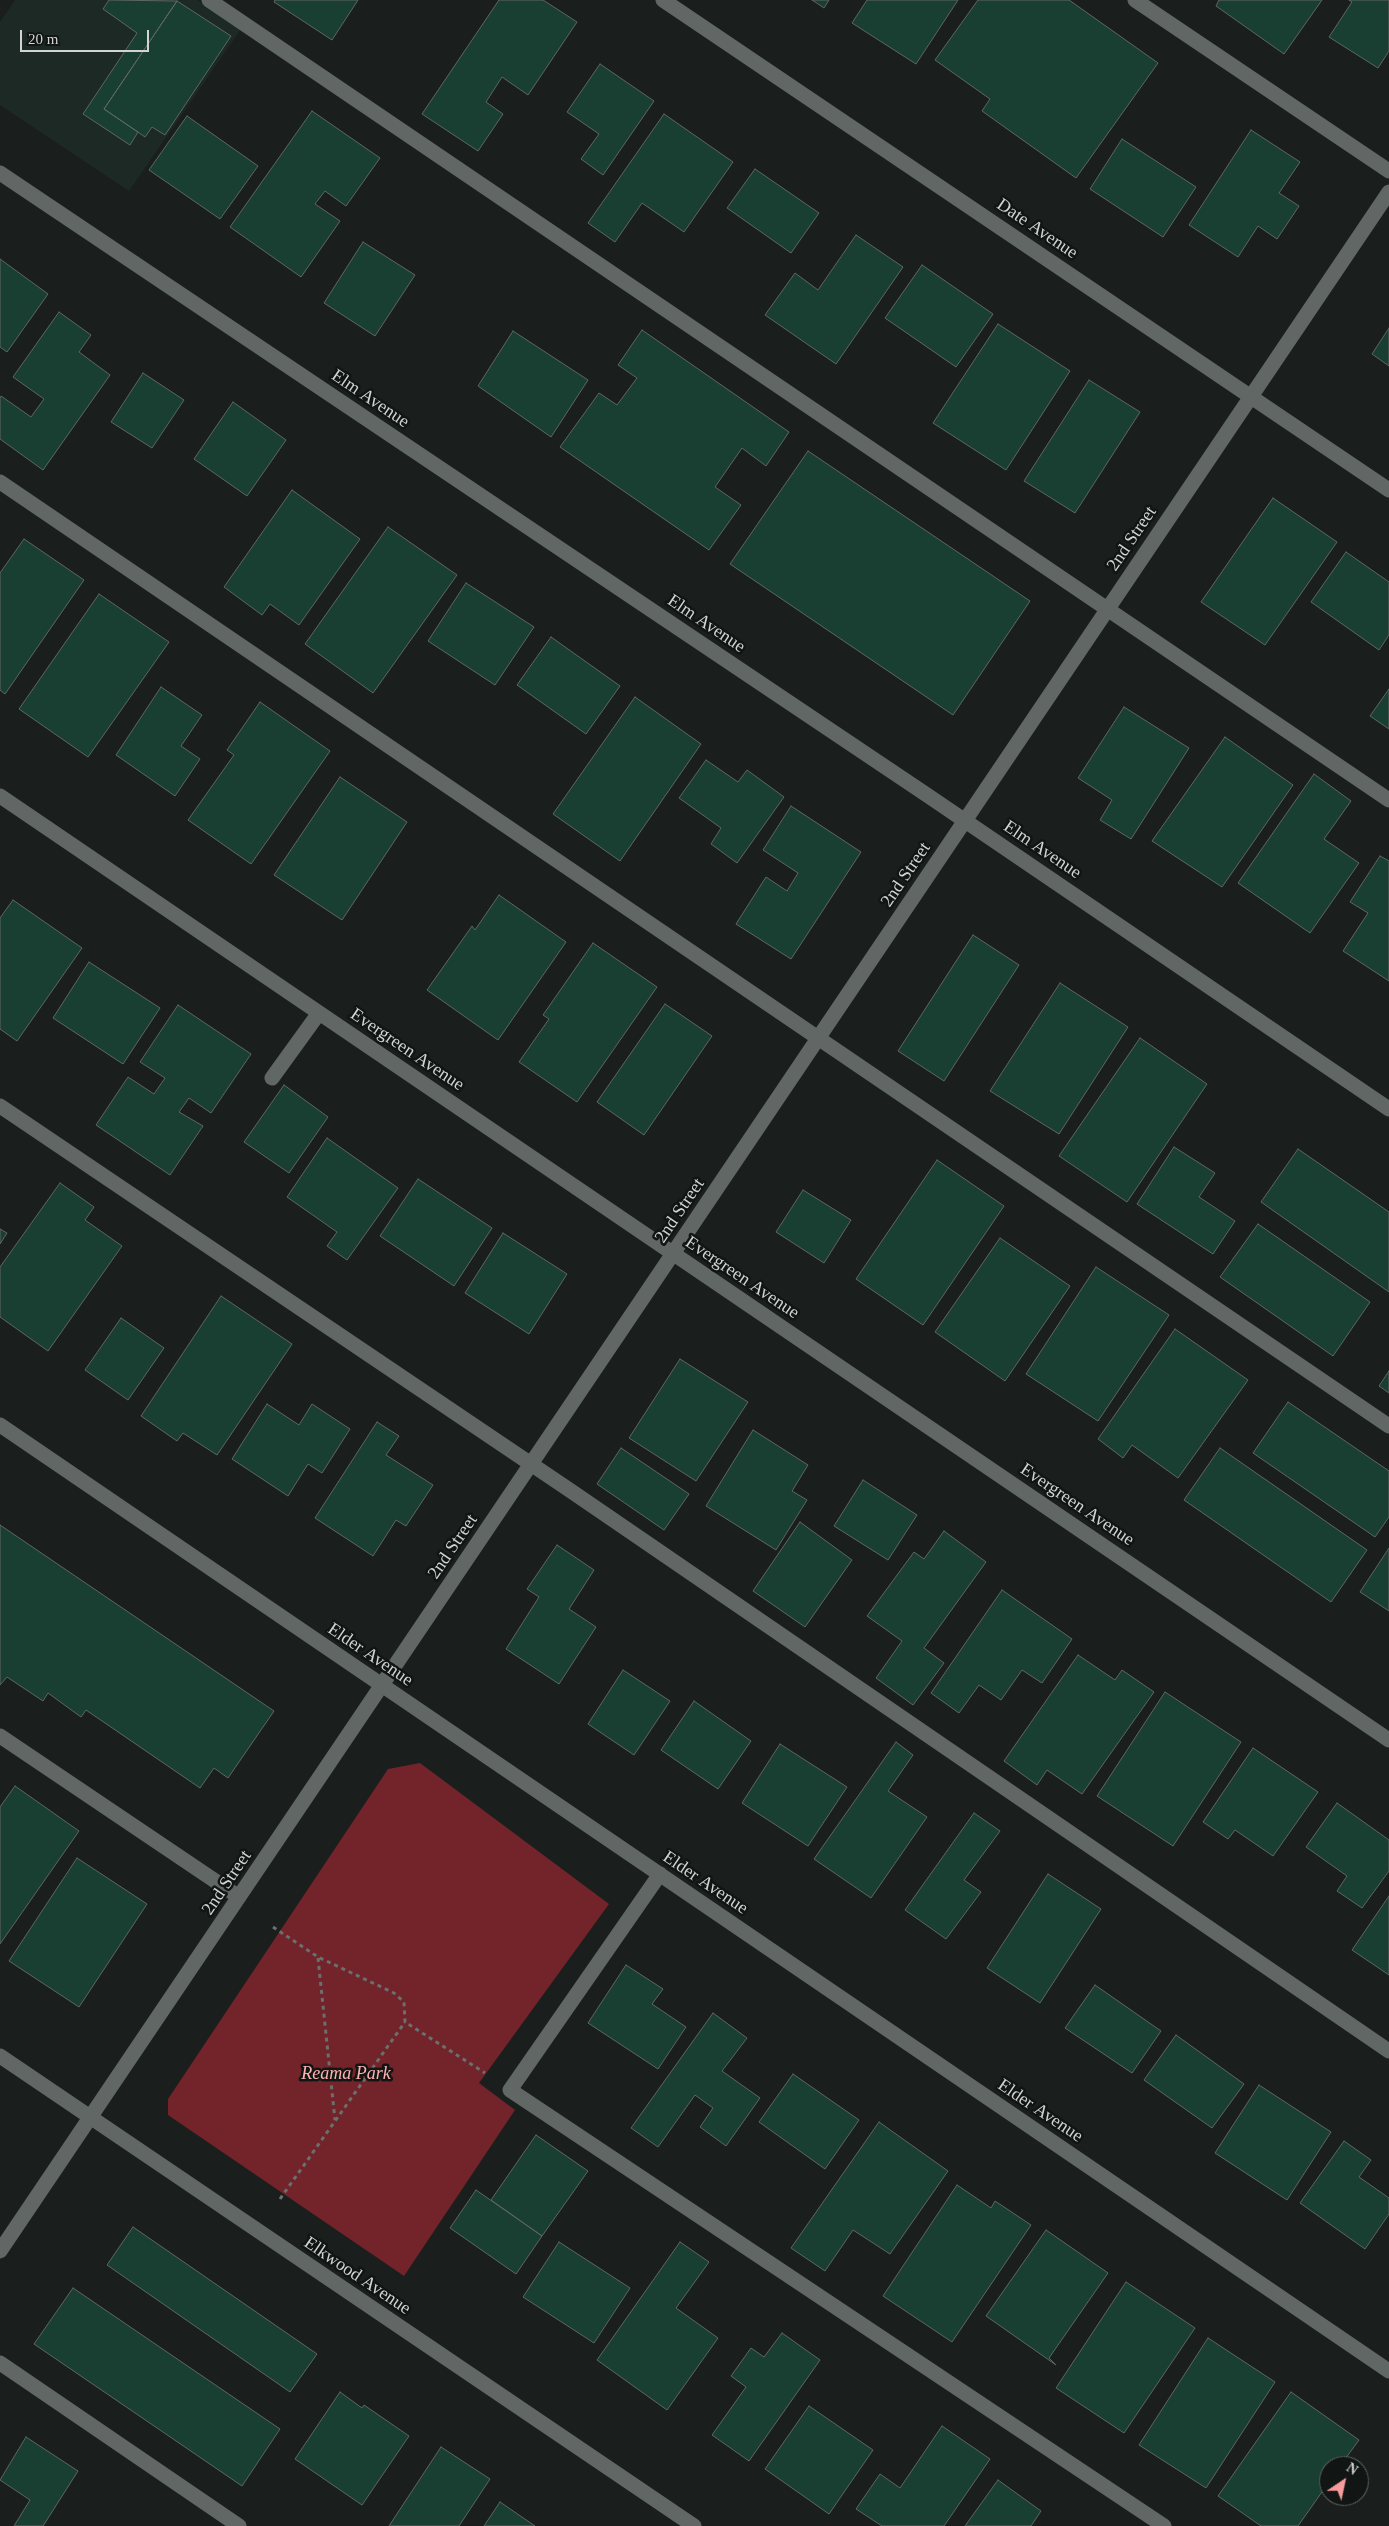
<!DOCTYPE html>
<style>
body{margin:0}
#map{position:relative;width:1389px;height:2526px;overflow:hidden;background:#1a1f1d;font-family:"Times New Roman",serif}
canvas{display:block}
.north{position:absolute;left:1319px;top:2456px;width:50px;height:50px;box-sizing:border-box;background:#111614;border:1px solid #5e6260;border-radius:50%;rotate:34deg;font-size:14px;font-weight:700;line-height:20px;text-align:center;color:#d1d4d2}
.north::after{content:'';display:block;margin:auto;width:18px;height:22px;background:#f59b9b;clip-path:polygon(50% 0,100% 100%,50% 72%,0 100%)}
.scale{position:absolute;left:20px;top:30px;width:129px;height:22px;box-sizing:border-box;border:2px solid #d1d4d2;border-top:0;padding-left:6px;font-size:15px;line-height:18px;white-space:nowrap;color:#d1d4d2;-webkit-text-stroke:4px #111614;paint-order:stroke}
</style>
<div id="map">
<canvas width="1389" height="2526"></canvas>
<div class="north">N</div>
<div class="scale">20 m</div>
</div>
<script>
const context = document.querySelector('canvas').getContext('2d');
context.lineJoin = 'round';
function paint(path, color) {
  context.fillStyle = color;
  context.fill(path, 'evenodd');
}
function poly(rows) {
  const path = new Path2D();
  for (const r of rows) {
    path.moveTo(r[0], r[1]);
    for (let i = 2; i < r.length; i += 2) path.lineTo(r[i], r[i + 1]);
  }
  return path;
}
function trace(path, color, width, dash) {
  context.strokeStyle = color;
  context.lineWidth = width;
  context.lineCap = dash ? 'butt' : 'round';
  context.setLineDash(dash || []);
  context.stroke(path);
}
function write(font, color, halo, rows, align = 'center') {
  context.font = font + ' "Times New Roman",serif';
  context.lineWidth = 5;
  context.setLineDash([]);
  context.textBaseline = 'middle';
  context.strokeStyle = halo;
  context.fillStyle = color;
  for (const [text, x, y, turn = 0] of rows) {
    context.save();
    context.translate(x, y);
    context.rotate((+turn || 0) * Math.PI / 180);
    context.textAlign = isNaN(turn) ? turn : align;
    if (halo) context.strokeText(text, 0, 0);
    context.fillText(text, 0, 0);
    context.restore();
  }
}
paint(poly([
 [15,0,197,0,241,29,129,191,0,105,0,22]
]), '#1d2924');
paint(poly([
 [420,1763,609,1904,479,2083,515,2110,404,2276,168,2115,168,2099,388,1769]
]), '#72242a');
const building = poly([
 [109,0,177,1,104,109,138,132,130,145,83,114,137,33,103,9,109,0],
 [275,0,358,0,332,40,274,2,275,0],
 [499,0,543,0,577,22,528,95,502,77,486,102,503,114,478,151,422,114,499,0],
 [812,0,829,0,824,8,812,0],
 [867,0,958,0,916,64,852,23,867,0],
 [978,0,1069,0,1158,63,1076,178,982,111,990,99,935,60,978,0],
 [1219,0,1322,0,1284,54,1216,6,1219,0],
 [1349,0,1389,0,1389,51,1378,68,1329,37,1352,2,1349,0],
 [177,1,231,36,165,135,152,127,145,137,104,109,177,1],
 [600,64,654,101,603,175,581,159,599,134,567,112,600,64],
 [312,111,380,158,346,206,325,191,315,204,340,221,301,277,230,227,312,111],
 [664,114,733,162,684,232,642,203,615,242,588,223,664,114],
 [187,116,258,166,220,219,149,170,187,116],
 [1251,130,1300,162,1279,193,1299,206,1277,239,1258,226,1238,257,1189,225,1251,130],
 [1122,139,1196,187,1163,237,1090,189,1122,139],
 [755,169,819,213,791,253,727,208,755,169],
 [856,235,903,267,836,364,765,315,795,273,818,290,856,235],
 [363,242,415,275,375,336,324,303,363,242],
 [0,259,48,294,7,352,0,347,0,259],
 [922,265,993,314,956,367,885,318,922,265],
 [59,312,91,335,79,352,110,375,43,470,0,439,0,398,1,396,31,417,44,399,13,377,59,312],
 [998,324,1070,371,1006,470,933,423,998,324],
 [1389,328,1389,366,1372,354,1389,328],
 [642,330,789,432,766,466,742,448,715,487,741,505,709,550,560,447,599,393,617,405,637,378,618,365,642,330],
 [513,331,588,380,551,437,478,386,513,331],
 [143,373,184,400,152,448,111,422,143,373],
 [1089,380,1140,412,1075,513,1024,481,1089,380],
 [233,402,286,440,247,496,194,459,233,402],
 [808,451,1030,601,953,715,730,564,808,451],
 [292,490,360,539,299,625,270,604,262,615,224,587,292,490],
 [1273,498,1337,542,1265,645,1201,602,1273,498],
 [388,527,457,575,373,693,305,644,388,527],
 [24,539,84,580,5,694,0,690,0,573,24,539],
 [1346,552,1389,582,1389,635,1379,650,1311,602,1346,552],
 [466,583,534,627,495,685,428,641,466,583],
 [99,594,169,642,88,757,19,709,99,594],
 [551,637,620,686,586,734,517,685,551,637],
 [161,687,202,715,181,746,200,759,175,796,116,755,161,687],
 [1389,689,1389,729,1370,716,1389,689],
 [635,697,701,744,620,861,553,814,635,697],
 [260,702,330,751,251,864,188,820,234,755,227,750,260,702],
 [1124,707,1189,748,1131,839,1100,820,1112,800,1078,778,1124,707],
 [1225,737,1293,785,1222,887,1152,841,1225,737],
 [706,760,738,782,747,770,784,797,737,863,711,844,721,828,679,798,706,760],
 [1314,774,1351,801,1324,839,1359,863,1310,933,1238,883,1314,774],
 [340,777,407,822,342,920,274,875,340,777],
 [791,806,861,852,791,959,736,924,766,877,787,891,798,873,763,850,791,806],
 [1380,856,1389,861,1389,981,1343,951,1368,913,1350,902,1380,856],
 [499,895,566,942,498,1040,427,990,472,926,475,930,499,895],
 [13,900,82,948,17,1041,0,1029,0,918,13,900],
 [973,935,1019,965,944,1081,898,1051,973,935],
 [593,943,657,987,577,1102,519,1062,549,1019,543,1015,593,943],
 [89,962,160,1008,123,1064,53,1018,89,962],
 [1060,983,1128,1027,1059,1134,990,1091,1060,983],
 [665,1004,712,1036,644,1135,597,1102,665,1004],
 [178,1005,251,1054,211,1113,189,1098,179,1112,203,1126,170,1175,96,1125,128,1077,154,1094,165,1078,140,1062,178,1005],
 [1140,1038,1207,1084,1127,1202,1059,1156,1140,1038],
 [284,1085,328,1117,289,1173,244,1142,284,1085],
 [327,1138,398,1188,347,1260,327,1246,337,1232,287,1197,327,1138],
 [1174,1147,1215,1173,1199,1197,1235,1221,1213,1254,1137,1204,1174,1147],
 [1298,1149,1389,1212,1389,1292,1261,1202,1298,1149],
 [937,1160,1004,1206,923,1325,856,1279,937,1160],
 [418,1179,492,1228,454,1286,380,1236,418,1179],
 [60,1183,94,1207,85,1220,122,1246,48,1351,0,1317,0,1267,60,1183],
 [803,1190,851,1220,824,1263,776,1232,803,1190],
 [1258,1224,1370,1302,1333,1356,1220,1277,1258,1224],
 [0,1229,7,1233,0,1244,0,1229],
 [503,1233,567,1274,529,1334,465,1293,503,1233],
 [1000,1238,1070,1286,1005,1381,935,1332,1000,1238],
 [1096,1267,1169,1315,1098,1421,1026,1374,1096,1267],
 [221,1296,292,1344,217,1455,183,1433,177,1441,141,1416,221,1296],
 [121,1318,164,1348,128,1400,85,1370,121,1318],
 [1175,1329,1248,1380,1178,1478,1132,1445,1123,1458,1098,1439,1175,1329],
 [680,1359,748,1402,696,1481,629,1438,680,1359],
 [1389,1371,1389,1393,1379,1386,1389,1371],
 [1288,1402,1389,1471,1389,1517,1375,1537,1253,1453,1288,1402],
 [267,1404,299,1425,312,1404,350,1429,322,1473,308,1464,288,1496,232,1459,267,1404],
 [377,1422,399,1436,386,1455,433,1485,406,1526,396,1520,373,1556,315,1518,377,1422],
 [753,1430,808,1465,792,1491,807,1500,776,1550,706,1506,753,1430],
 [621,1448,689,1494,664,1530,597,1484,621,1448],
 [1220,1448,1367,1550,1331,1602,1184,1500,1220,1448],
 [863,1480,917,1515,888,1560,834,1526,863,1480],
 [800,1522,852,1560,805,1627,753,1591,800,1522],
 [0,1525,274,1711,228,1778,214,1768,200,1788,86,1710,81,1717,48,1693,43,1701,7,1677,0,1685,0,1525],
 [944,1531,986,1562,924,1648,944,1663,913,1705,876,1678,902,1641,867,1616,914,1552,924,1559,944,1531],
 [557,1545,594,1570,569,1609,596,1627,559,1684,506,1649,539,1597,527,1589,557,1545],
 [1389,1548,1389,1611,1360,1592,1389,1548],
 [1002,1590,1072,1639,1042,1683,1022,1670,1001,1700,979,1685,959,1713,931,1693,1002,1590],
 [1078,1655,1115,1680,1122,1670,1154,1692,1082,1794,1047,1770,1037,1785,1004,1761,1078,1655],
 [623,1670,670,1701,634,1755,588,1724,623,1670],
 [1165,1692,1241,1742,1173,1846,1097,1796,1165,1692],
 [694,1701,751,1741,718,1789,661,1750,694,1701],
 [896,1742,913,1755,888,1791,927,1817,871,1898,814,1859,896,1742],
 [780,1744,847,1787,808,1846,742,1803,780,1744],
 [1253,1748,1318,1792,1273,1856,1235,1830,1228,1839,1203,1822,1253,1748],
 [15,1786,79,1831,0,1944,0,1807,15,1786],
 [1337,1803,1389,1840,1389,1871,1362,1908,1337,1891,1347,1876,1306,1847,1337,1803],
 [974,1813,1000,1831,964,1880,981,1892,946,1939,905,1910,974,1813],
 [77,1858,147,1904,79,2007,9,1961,77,1858],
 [1048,1874,1101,1909,1040,2003,987,1968,1048,1874],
 [1389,1896,1389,1975,1352,1950,1389,1896],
 [626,1965,663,1989,652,2004,686,2027,658,2069,588,2023,626,1965],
 [1095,1985,1161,2031,1132,2073,1065,2028,1095,1985],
 [713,2013,747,2038,722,2071,760,2098,726,2146,700,2127,713,2108,695,2095,658,2147,631,2128,713,2013],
 [1176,2035,1244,2084,1212,2128,1144,2080,1176,2035],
 [793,2074,859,2120,825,2169,759,2122,793,2074],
 [1259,2085,1331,2132,1287,2200,1215,2153,1259,2085],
 [879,2122,948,2171,890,2254,853,2230,825,2271,791,2248,879,2122],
 [536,2135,588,2171,542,2236,491,2200,536,2135],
 [1344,2141,1371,2160,1359,2177,1389,2198,1389,2214,1365,2249,1300,2203,1344,2141],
 [957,2185,991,2208,995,2201,1031,2225,952,2342,883,2296,957,2185],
 [476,2190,542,2236,516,2274,450,2228,476,2190],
 [133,2227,317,2354,290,2392,107,2265,133,2227],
 [1046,2230,1108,2273,1049,2358,1056,2365,986,2316,1046,2230],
 [559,2242,630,2288,594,2343,523,2297,559,2242],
 [680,2242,709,2262,676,2308,718,2338,667,2410,597,2360,680,2242],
 [1126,2282,1195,2328,1124,2433,1056,2388,1126,2282],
 [73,2288,280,2429,242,2486,34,2344,73,2288],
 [782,2333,820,2360,749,2461,712,2435,746,2387,731,2376,751,2348,764,2357,782,2333],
 [1208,2338,1275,2382,1206,2488,1139,2445,1208,2338],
 [340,2392,362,2408,364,2405,409,2436,362,2505,295,2459,340,2392],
 [1291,2392,1359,2440,1340,2466,1329,2466,1329,2482,1298,2526,1261,2526,1218,2496,1291,2392],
 [809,2406,873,2450,829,2514,765,2469,809,2406],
 [942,2426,990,2459,944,2526,882,2526,856,2509,880,2474,900,2488,942,2426],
 [26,2437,78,2471,43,2526,14,2526,30,2500,0,2480,26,2437],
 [441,2447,490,2479,459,2526,389,2526,441,2447],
 [998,2480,1041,2511,1031,2526,965,2526,998,2480],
 [500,2502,535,2526,484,2526,500,2502]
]);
paint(building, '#193e32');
trace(building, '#606663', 1);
trace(poly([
 [273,1927,318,1957,394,1993,404,2002,405,2022,485,2073],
 [318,1958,335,2120],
 [280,2199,405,2022]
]), '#6b6f6d', 3, [4, 4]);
trace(poly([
 [209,0,1389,800],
 [663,0,1389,490],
 [1135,0,1389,171],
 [0,173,927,795,1389,1109],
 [0,482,1389,1426],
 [0,796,1389,1740],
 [272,1078,319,1013],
 [0,1106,571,1491,1389,2051],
 [0,1425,1389,2371],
 [0,1736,239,1897],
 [660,1874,510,2090,1164,2526],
 [0,2056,694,2526],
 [0,2251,1389,192],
 [0,2363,239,2526]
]), '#616765', 15);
write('18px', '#d1d4d2', '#111614', [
 ["Date Avenue",1037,229,34],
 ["Elm Avenue",370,399,34],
 ["2nd Street",1132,539,-56],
 ["Elm Avenue",706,624,34],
 ["Elm Avenue",1042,850,34],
 ["2nd Street",906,875,-56],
 ["Evergreen Avenue",407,1050,34],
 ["2nd Street",680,1211,-56],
 ["Evergreen Avenue",742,1278,34],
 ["Evergreen Avenue",1077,1505,34],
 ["2nd Street",453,1547,-56],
 ["Elder Avenue",370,1655,34],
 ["2nd Street",227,1883,-56],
 ["Elder Avenue",705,1883,34],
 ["Elder Avenue",1040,2111,34],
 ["Elkwood Avenue",357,2276,34]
]);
write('italic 18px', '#ffb2b1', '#111614', [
 ["Reama Park",346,2074]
]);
</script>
